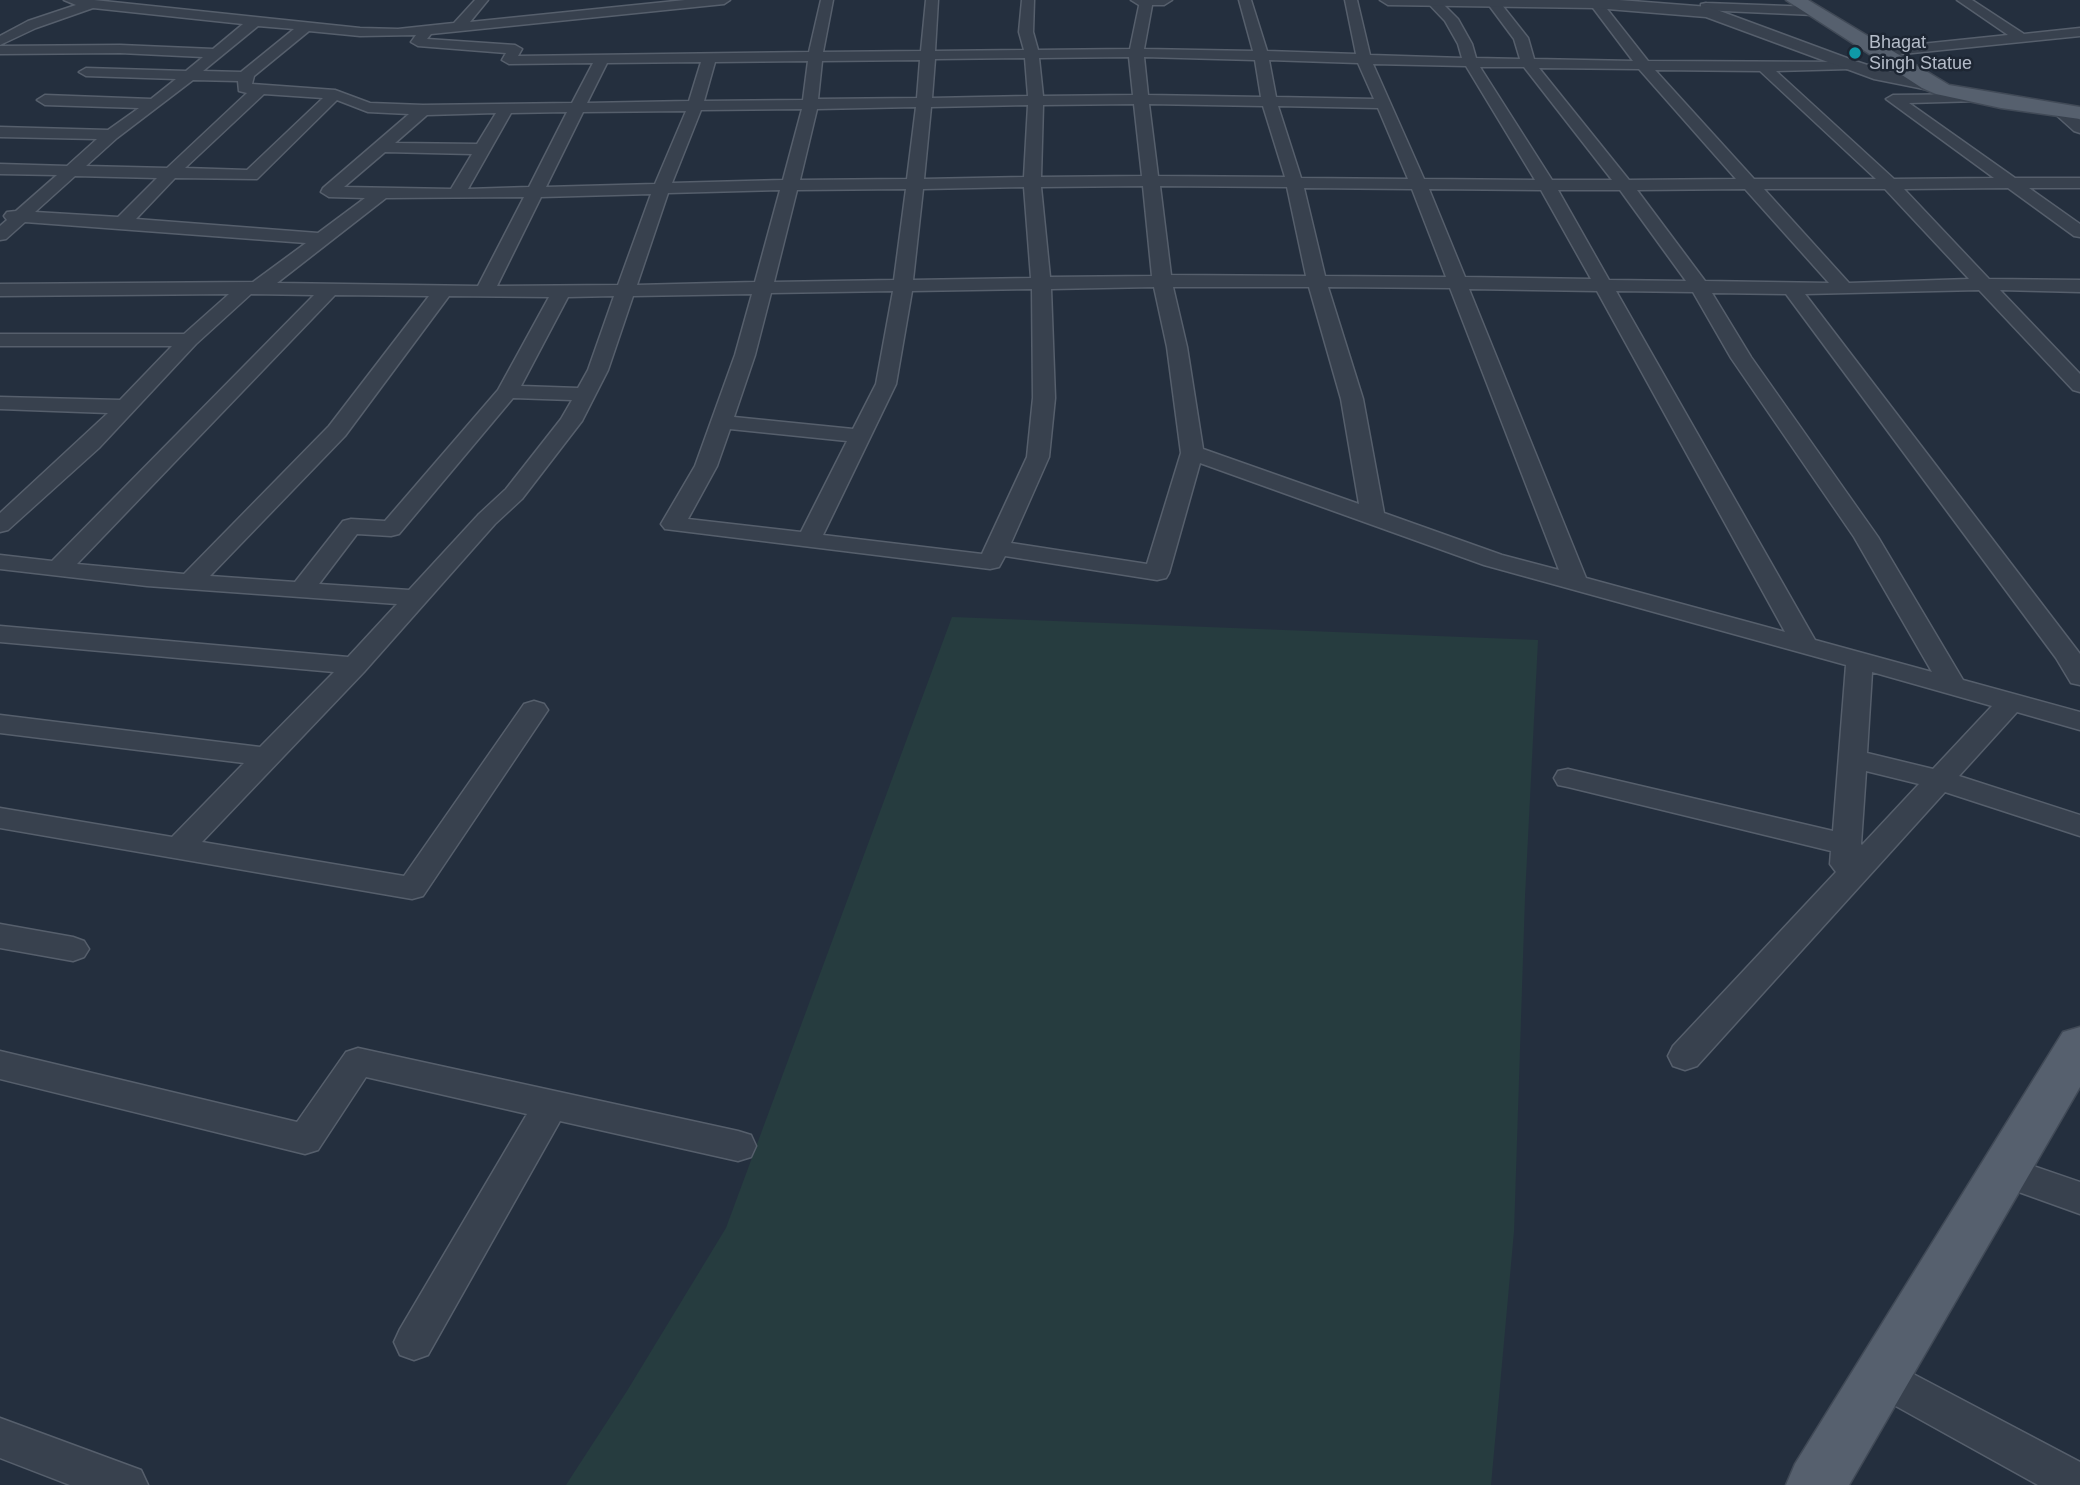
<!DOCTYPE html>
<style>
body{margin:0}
canvas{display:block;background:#242f3e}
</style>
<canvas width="2080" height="1485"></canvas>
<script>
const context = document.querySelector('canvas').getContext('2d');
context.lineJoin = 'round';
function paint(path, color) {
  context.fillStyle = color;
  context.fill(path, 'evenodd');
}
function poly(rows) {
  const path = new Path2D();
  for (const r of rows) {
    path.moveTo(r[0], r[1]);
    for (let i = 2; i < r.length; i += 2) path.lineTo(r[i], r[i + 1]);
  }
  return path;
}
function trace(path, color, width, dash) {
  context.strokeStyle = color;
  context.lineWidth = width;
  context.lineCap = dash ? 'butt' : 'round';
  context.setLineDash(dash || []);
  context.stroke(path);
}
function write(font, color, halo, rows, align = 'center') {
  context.font = font + ' Helvetica,sans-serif';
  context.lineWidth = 5;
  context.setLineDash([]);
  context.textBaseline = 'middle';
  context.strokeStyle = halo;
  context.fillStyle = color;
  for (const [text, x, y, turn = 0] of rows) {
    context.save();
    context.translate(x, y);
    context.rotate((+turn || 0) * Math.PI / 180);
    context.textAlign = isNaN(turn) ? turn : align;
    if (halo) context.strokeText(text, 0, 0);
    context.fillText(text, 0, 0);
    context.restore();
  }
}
paint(poly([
 [952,617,1538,640,1525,896,1514,1231,1491,1485,566,1485,627,1391,726,1228]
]), '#263c3f');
const minor = poly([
 [64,0,94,0,360,28,398,29,454,23,475,0,488,0,470,22,685,0,730,0,724,4,431,34,427,39,515,45,522,49,518,56,809,52,821,0,833,0,823,52,921,51,926,0,938,0,935,51,1024,50,1019,32,1022,0,1034,0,1033,32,1038,50,1130,49,1140,1,1153,0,1144,49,1253,51,1239,0,1251,0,1267,51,1356,54,1345,0,1357,0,1370,55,1462,58,1458,44,1445,21,1425,0,1439,0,1458,19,1472,44,1476,58,1520,59,1514,39,1485,0,1498,0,1528,38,1534,59,1633,61,1587,0,1600,0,1648,61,1854,62,1856,65,1849,69,1776,71,1894,179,1994,178,1886,99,1893,95,1983,94,1985,97,1983,100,1978,101,1909,103,2015,178,2080,178,2080,188,2029,188,2080,224,2080,237,2074,236,2008,188,1904,189,1989,279,2080,280,2080,292,2000,290,2080,374,2080,392,2073,390,1979,290,1805,294,2077,650,2080,654,2080,685,2071,683,2056,658,1786,294,1712,293,1751,357,1878,537,1963,680,2080,712,2080,730,2017,712,1959,776,2080,815,2080,836,1945,792,1697,1066,1685,1070,1673,1066,1668,1056,1673,1046,1836,872,1830,864,1831,851,1568,787,1558,785,1554,778,1558,771,1568,769,1833,831,1846,665,1484,565,1200,463,1169,573,1166,578,1157,580,1005,556,999,567,990,569,665,529,661,524,695,466,735,355,752,294,633,296,608,370,582,421,522,499,495,524,364,672,202,842,404,876,524,704,534,701,544,704,548,710,423,896,412,899,0,828,0,808,172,837,244,763,0,733,0,715,260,747,334,672,0,642,0,626,348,657,397,604,147,586,0,569,0,555,52,561,314,295,251,294,196,344,99,448,8,530,0,532,0,513,108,413,0,409,0,397,120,400,172,346,0,346,0,334,184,334,229,294,0,296,0,284,253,282,306,243,25,222,6,239,0,240,0,226,7,220,4,216,7,212,16,211,57,175,0,174,0,164,67,166,97,139,0,137,0,127,108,130,139,108,45,105,37,100,45,95,151,99,176,79,86,76,79,72,86,68,186,71,203,57,120,53,0,54,0,46,120,45,213,49,243,24,93,8,36,28,0,45,0,36,28,21,76,5,64,0],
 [258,26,294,29,241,72,203,71,258,26],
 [309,31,360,36,416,35,411,42,418,46,506,53,502,60,509,64,593,63,572,103,423,105,370,103,335,90,252,84,254,76,309,31],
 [1129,57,1133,95,1043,96,1039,58,1129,57],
 [1144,57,1255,60,1261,97,1148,95,1144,57],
 [1025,58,1028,96,932,98,935,59,1025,58],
 [920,60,917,98,818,99,822,61,920,60],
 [1269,60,1358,63,1374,99,1276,97,1269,60],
 [808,61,803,100,704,101,715,62,808,61],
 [701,62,689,101,587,103,607,63,701,62],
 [1373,64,1466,66,1535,180,1424,179,1373,64],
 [1480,67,1524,67,1612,180,1552,180,1480,67],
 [1539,68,1639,69,1736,179,1629,180,1539,68],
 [1655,70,1760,71,1876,179,1754,179,1655,70],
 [193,80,238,81,239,91,247,93,167,168,86,166,117,138,193,80],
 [264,94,323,98,247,170,185,168,264,94],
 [337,100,368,112,409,114,323,188,321,192,329,197,365,198,318,233,136,219,175,178,257,179,337,100],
 [1134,104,1142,176,1041,177,1043,105,1134,104],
 [1149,104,1263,106,1285,177,1158,176,1149,104],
 [1028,105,1024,177,924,179,931,107,1028,105],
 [1278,106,1378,108,1408,179,1301,178,1278,106],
 [916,107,907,179,800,180,817,109,916,107],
 [802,109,783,180,672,183,701,110,802,109],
 [686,111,655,184,546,187,583,112,686,111],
 [567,112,529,187,468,189,511,113,567,112],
 [496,113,477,144,395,143,427,115,496,113],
 [385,152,472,154,451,189,344,187,385,152],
 [75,176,157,178,118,217,35,212,75,176],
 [1143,186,1152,276,1050,277,1041,187,1143,186],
 [1160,186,1287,187,1306,276,1171,275,1160,186],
 [1024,187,1031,278,913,280,923,189,1024,187],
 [1304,188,1412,189,1446,277,1325,276,1304,188],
 [906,189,894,280,774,282,797,190,906,189],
 [1429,189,1541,190,1591,279,1465,277,1429,189],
 [1745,189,1829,283,1705,281,1637,190,1745,189],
 [1764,189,1885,189,1969,279,1849,283,1764,189],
 [780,190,755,282,637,285,668,193,780,190],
 [1558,190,1620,190,1686,281,1609,280,1558,190],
 [651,194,618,285,497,286,541,197,651,194],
 [524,197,478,286,277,283,386,198,524,197],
 [1154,287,1167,347,1181,453,1147,564,1011,543,1049,457,1055,398,1051,289,1154,287],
 [1173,287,1309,287,1341,399,1359,504,1203,449,1187,347,1173,287],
 [1328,287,1450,288,1559,570,1502,555,1384,513,1363,399,1328,287],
 [1032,289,1033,398,1027,457,982,554,823,535,896,384,912,291,1032,289],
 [1469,289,1597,291,1785,632,1586,578,1469,289],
 [893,291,876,384,853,429,734,417,755,355,771,293,893,291],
 [1616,291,1693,292,1731,358,1854,537,1932,672,1815,640,1616,291],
 [335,295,429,296,329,426,184,574,77,564,335,295],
 [449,296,549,297,498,390,385,521,351,519,343,521,295,582,210,576,345,436,449,296],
 [614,296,588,370,578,388,521,386,568,297,614,296],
 [513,398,572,400,561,419,506,489,479,514,409,590,319,584,357,534,391,536,399,534,513,398],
 [730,429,847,441,801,532,688,519,717,466,730,429],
 [1872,672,1992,706,1933,769,1867,753,1872,672],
 [1866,771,1919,784,1862,845,1861,844,1866,771],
 [1957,0,1972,0,2024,34,2080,28,2080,36,1883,56,1876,52,1883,48,2008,35,1957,0],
 [1706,3,1814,7,1821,11,1814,15,1701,10,1701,4,1706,3],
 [2059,105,2080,120,2080,133,2074,131,2054,113,2051,110,2054,107,2059,105],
 [0,924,73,937,84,941,89,949,84,957,73,961,0,948,0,924],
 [358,1048,738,1131,751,1135,756,1146,751,1157,738,1161,560,1121,428,1355,414,1360,400,1355,394,1342,400,1329,527,1114,366,1077,318,1150,305,1154,0,1079,0,1051,297,1122,346,1052,358,1048],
 [2004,1156,2080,1182,2080,1214,1991,1182,1986,1171,1991,1160,2004,1156],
 [1881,1357,2080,1462,2080,1485,2038,1485,1867,1390,1861,1376,1867,1362,1881,1357],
 [0,1418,141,1470,148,1485,70,1485,0,1458,0,1418]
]);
const tertiary = poly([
 [1131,0,1172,0,1164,5,1139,5,1131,0],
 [1380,0,1619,0,1709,7,1855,61,1883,70,1935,80,1938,84,1929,90,1874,79,1706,17,1595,8,1388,5,1380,0]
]);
const primary = poly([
 [1786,0,1808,0,1949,85,2080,107,2080,119,2001,108,1936,94,1922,88,1786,0],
 [2080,1027,2080,1087,1849,1485,1786,1485,1795,1464,2063,1032,2080,1027]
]);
trace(minor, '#565f6c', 3);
trace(tertiary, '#565f6c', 3);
trace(primary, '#414a57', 3);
paint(minor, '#38414e');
paint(tertiary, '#38414e');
paint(primary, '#56606e');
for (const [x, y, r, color] of [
 [1855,53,7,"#0f9aa8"]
]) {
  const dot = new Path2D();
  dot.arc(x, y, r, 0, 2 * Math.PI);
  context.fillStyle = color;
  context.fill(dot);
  trace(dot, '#1d2633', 2.5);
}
write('18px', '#b4bcc9', '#1d2633', [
 ["Bhagat",1869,43],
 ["Singh Statue",1869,64]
], 'left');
</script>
